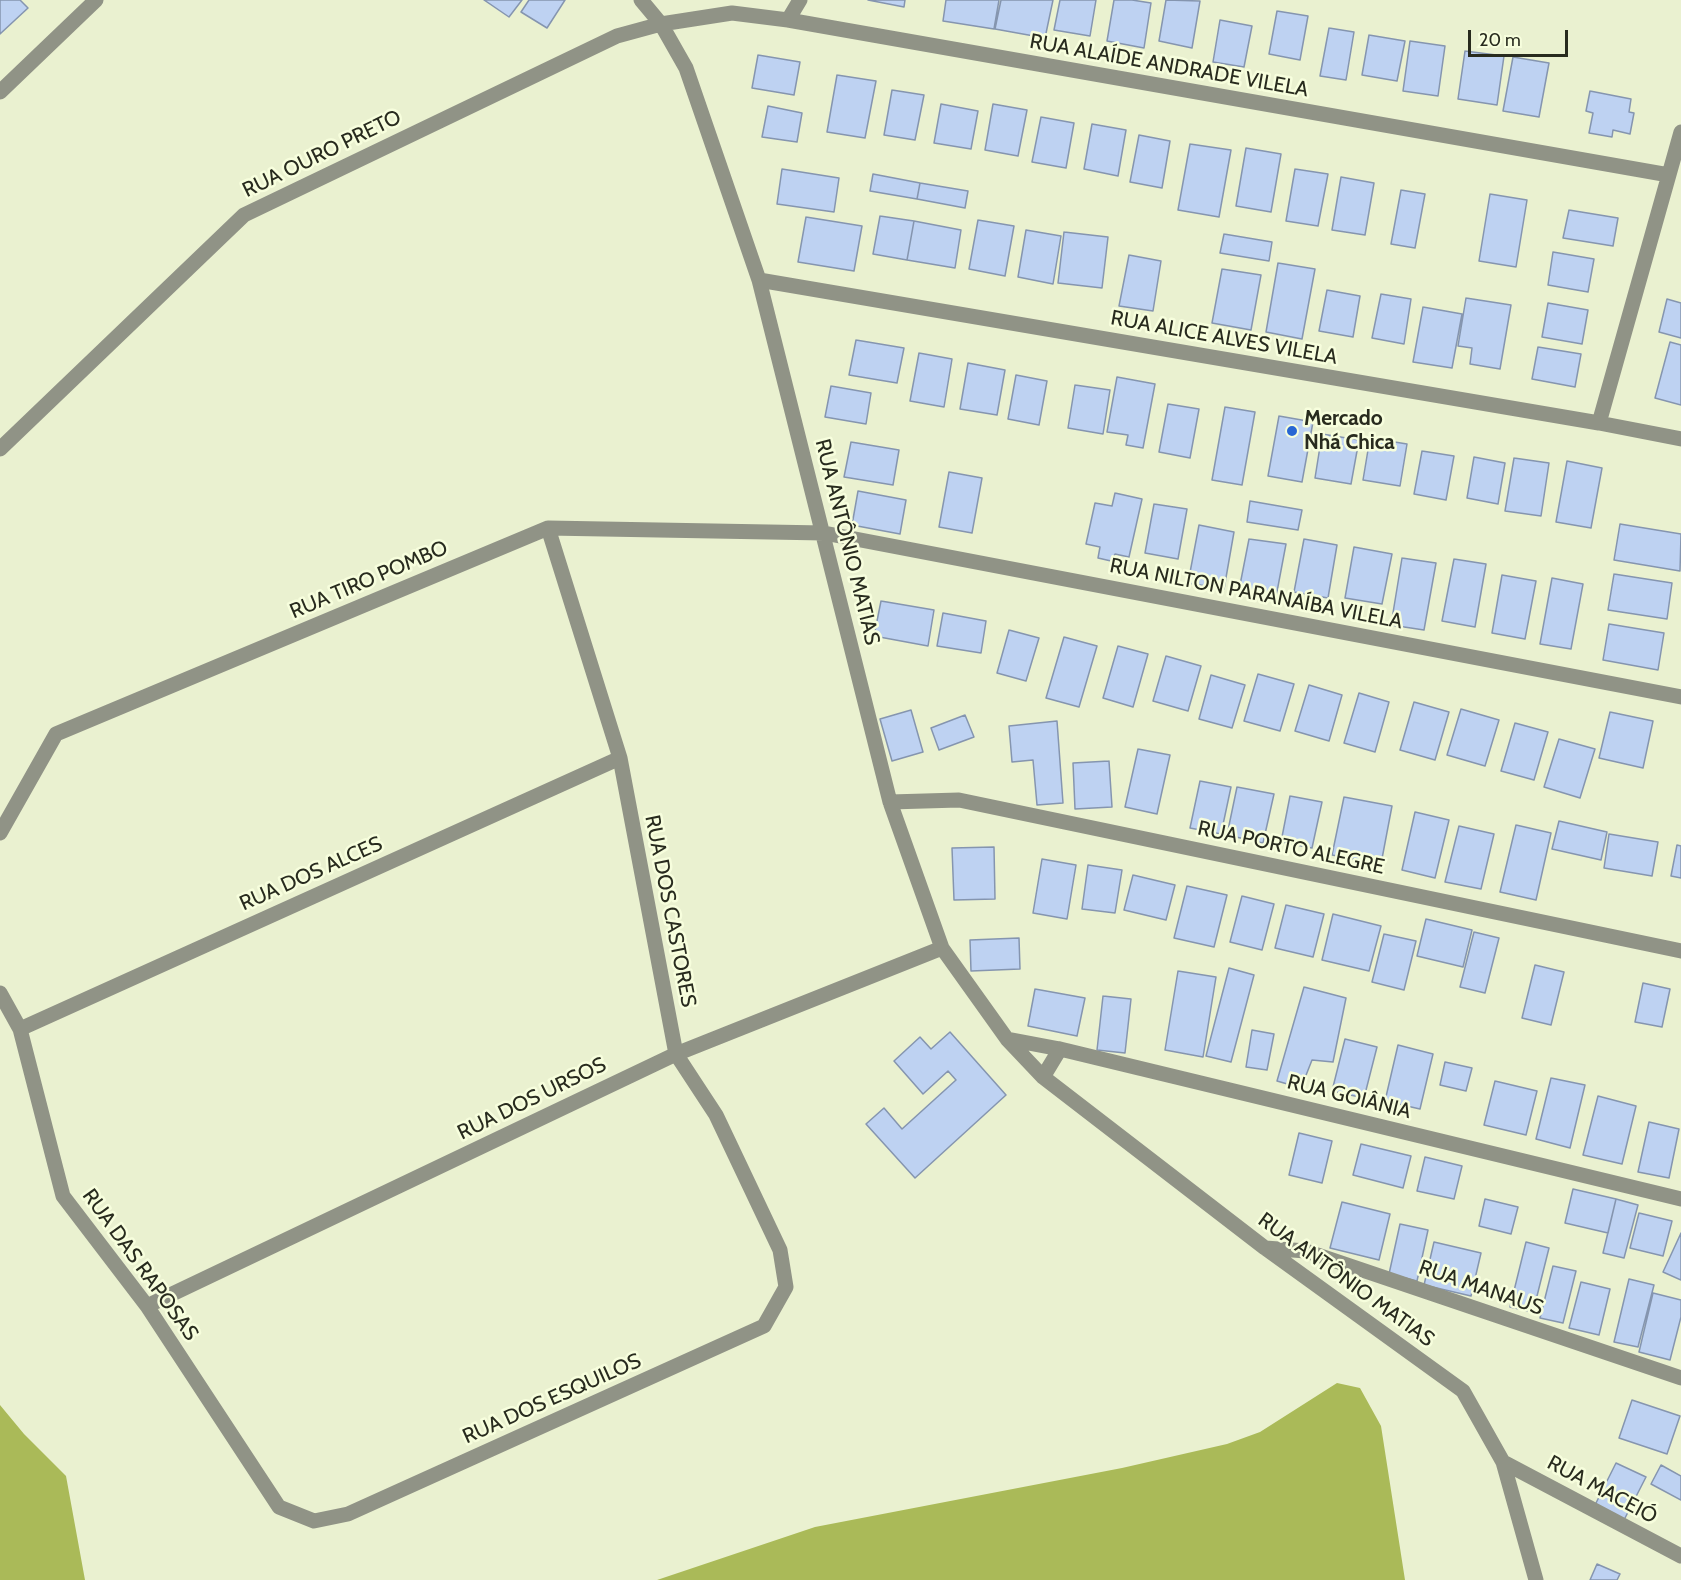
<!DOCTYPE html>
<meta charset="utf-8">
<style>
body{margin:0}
#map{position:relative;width:1681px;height:1580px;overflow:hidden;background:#eaf1d0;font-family:Cabin,sans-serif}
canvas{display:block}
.scale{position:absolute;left:1468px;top:30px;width:100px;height:27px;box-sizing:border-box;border:3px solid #282b1e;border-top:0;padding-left:8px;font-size:18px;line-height:21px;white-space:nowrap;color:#282b1e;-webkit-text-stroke:4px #f7fedd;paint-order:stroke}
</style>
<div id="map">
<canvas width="1681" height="1580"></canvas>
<div class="scale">20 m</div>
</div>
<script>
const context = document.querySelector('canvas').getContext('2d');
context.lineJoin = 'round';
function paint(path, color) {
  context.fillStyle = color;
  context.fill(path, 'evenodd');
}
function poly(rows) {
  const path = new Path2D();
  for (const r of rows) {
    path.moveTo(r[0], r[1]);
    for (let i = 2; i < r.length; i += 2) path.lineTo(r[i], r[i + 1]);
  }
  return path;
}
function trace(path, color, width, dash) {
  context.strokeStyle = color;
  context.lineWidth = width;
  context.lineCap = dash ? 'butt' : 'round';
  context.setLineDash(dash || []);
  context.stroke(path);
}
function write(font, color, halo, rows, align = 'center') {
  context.font = font + ' Cabin,sans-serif';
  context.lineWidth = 5;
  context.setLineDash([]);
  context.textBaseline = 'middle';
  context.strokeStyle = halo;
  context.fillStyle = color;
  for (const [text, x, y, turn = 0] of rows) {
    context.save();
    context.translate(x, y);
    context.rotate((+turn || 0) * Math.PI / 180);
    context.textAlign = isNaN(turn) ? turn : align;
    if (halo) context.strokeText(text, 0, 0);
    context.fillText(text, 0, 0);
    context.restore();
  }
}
paint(poly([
 [1337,1383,1360,1388,1381,1426,1405,1580,657,1580,815,1527,1122,1468,1227,1444,1260,1432],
 [0,1405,24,1434,66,1476,85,1580,0,1580]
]), '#aaba58');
const building = poly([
 [0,0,20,0,28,8,0,34,0,0],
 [484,0,522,0,509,17,484,0],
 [529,0,565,0,547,28,521,12,529,0],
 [868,0,905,0,904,7,868,0],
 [946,0,999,0,994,29,943,21,946,0],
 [1001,0,1053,0,1045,38,995,29,1001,0],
 [1060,0,1096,0,1090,36,1054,30,1060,0],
 [1114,0,1132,0,1151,3,1144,48,1107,41,1114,0],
 [1166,0,1200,1,1192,48,1159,41,1166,0],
 [1277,11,1308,16,1300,60,1269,54,1277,11],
 [1220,20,1252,26,1244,67,1213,62,1220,20],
 [1329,28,1354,32,1346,80,1320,76,1329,28],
 [1369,35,1405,41,1397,81,1362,75,1369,35],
 [1410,41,1445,46,1438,96,1403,91,1410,41],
 [1465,51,1504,56,1497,105,1458,99,1465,51],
 [758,55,800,62,794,95,752,88,758,55],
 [1513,57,1549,63,1539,117,1503,111,1513,57],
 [837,75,876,81,865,138,827,132,837,75],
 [892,90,924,95,915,140,884,135,892,90],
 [1590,91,1631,99,1629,112,1634,113,1630,134,1613,130,1612,137,1589,133,1593,113,1586,111,1590,91],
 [941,104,978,111,971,149,934,143,941,104],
 [993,104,1027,110,1018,156,985,150,993,104],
 [768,106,802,113,797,142,762,137,768,106],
 [1041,117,1074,123,1066,168,1032,162,1041,117],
 [1092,124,1126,130,1118,176,1084,169,1092,124],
 [1139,135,1170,141,1162,188,1130,182,1139,135],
 [1190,144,1231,150,1219,217,1178,210,1190,144],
 [1246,148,1281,154,1271,212,1236,206,1246,148],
 [782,169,839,178,834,212,777,204,782,169],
 [1295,169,1328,174,1318,226,1286,221,1295,169],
 [873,174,920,183,917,199,870,191,873,174],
 [1341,177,1374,183,1365,235,1332,230,1341,177],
 [920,183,968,191,965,208,917,199,920,183],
 [1401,190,1425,194,1415,248,1391,244,1401,190],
 [1490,194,1527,200,1516,267,1479,261,1490,194],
 [1569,210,1618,218,1613,246,1563,238,1569,210],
 [880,216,914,221,907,260,873,254,880,216],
 [806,217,862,226,854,271,798,262,806,217],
 [978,220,1014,226,1005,276,969,269,978,220],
 [914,221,961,230,955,268,907,260,914,221],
 [1026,230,1061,236,1053,284,1018,277,1026,230],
 [1064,232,1108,237,1102,288,1058,283,1064,232],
 [1224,234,1272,242,1269,261,1220,253,1224,234],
 [1553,252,1594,259,1588,292,1548,285,1553,252],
 [1129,255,1161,261,1153,311,1119,306,1129,255],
 [1278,263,1315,269,1302,339,1266,332,1278,263],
 [1222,269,1261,275,1251,330,1212,323,1222,269],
 [1327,290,1360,296,1353,337,1319,331,1327,290],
 [1381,294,1411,299,1404,344,1372,338,1381,294],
 [1466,298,1511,305,1500,369,1470,364,1472,348,1458,346,1466,298],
 [1667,299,1681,303,1681,338,1659,332,1667,299],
 [1548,303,1588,310,1582,344,1542,337,1548,303],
 [1423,307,1462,314,1452,368,1413,362,1423,307],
 [856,340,904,348,897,383,849,375,856,340],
 [1670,342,1681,345,1681,405,1655,398,1670,342],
 [1538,347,1581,354,1575,387,1532,379,1538,347],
 [919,353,952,359,944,407,910,401,919,353],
 [968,363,1005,370,997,415,960,409,968,363],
 [1016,375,1047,381,1039,425,1008,419,1016,375],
 [1117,377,1155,384,1143,448,1126,445,1128,435,1107,432,1117,377],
 [1075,385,1110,390,1103,434,1068,428,1075,385],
 [831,386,871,393,866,424,825,417,831,386],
 [1168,404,1199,409,1190,458,1159,452,1168,404],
 [1225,407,1255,412,1242,485,1212,480,1225,407],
 [1279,416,1313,422,1302,482,1268,476,1279,416],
 [1322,434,1359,440,1351,484,1315,478,1322,434],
 [1370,438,1407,444,1400,486,1363,480,1370,438],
 [851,442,899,450,893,485,844,477,851,442],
 [1422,451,1454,456,1446,500,1414,494,1422,451],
 [1474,457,1505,463,1498,504,1467,498,1474,457],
 [1514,458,1549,463,1541,516,1505,511,1514,458],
 [1567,461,1602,468,1591,528,1556,522,1567,461],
 [949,472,982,478,972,533,939,527,949,472],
 [858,491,906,500,900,534,852,525,858,491],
 [1115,493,1142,499,1129,557,1115,554,1111,561,1098,558,1100,547,1086,544,1095,503,1112,506,1115,493],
 [1250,501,1302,510,1298,530,1247,522,1250,501],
 [1154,504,1187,509,1178,559,1145,553,1154,504],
 [1620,524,1681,534,1680,571,1614,560,1620,524],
 [1199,525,1234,532,1224,589,1188,583,1199,525],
 [1249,539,1286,544,1276,597,1239,590,1249,539],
 [1304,539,1337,545,1328,598,1294,592,1304,539],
 [1354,547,1392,554,1382,604,1345,598,1354,547],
 [1402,558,1436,563,1424,630,1391,625,1402,558],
 [1454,559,1486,564,1475,627,1442,621,1454,559],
 [1614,574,1672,583,1667,619,1608,610,1614,574],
 [1502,575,1536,581,1525,639,1492,633,1502,575],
 [1552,578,1583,584,1571,649,1540,644,1552,578],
 [881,601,934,610,928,646,874,636,881,601],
 [943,613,986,621,981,653,937,646,943,613],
 [1609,624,1664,633,1658,670,1603,660,1609,624],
 [1009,630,1039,638,1026,681,997,673,1009,630],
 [1064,637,1097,646,1079,707,1046,698,1064,637],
 [1118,646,1148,654,1133,707,1103,698,1118,646],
 [1166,656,1201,666,1188,711,1153,701,1166,656],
 [1258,674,1294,684,1280,731,1244,721,1258,674],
 [1211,675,1245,685,1232,728,1199,719,1211,675],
 [1309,685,1342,695,1329,741,1295,731,1309,685],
 [1359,693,1389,702,1375,752,1344,743,1359,693],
 [1414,702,1449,712,1435,760,1400,750,1414,702],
 [1461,709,1499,720,1485,766,1447,755,1461,709],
 [911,710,923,752,892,761,880,719,911,710],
 [1610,712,1653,721,1643,768,1599,758,1610,712],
 [965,715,974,737,939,750,931,728,965,715],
 [1057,721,1063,803,1037,805,1033,760,1012,762,1009,726,1057,721],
 [1515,723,1548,732,1534,780,1501,771,1515,723],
 [1559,739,1595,749,1580,798,1544,787,1559,739],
 [1138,749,1170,755,1157,814,1125,807,1138,749],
 [1109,761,1112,807,1075,809,1073,763,1109,761],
 [1200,781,1231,787,1221,834,1190,828,1200,781],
 [1237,787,1274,794,1263,843,1227,835,1237,787],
 [1290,796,1322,802,1312,848,1281,842,1290,796],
 [1344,797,1392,806,1381,864,1332,855,1344,797],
 [1415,812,1449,820,1435,878,1402,870,1415,812],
 [1559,821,1607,832,1601,860,1552,849,1559,821],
 [1516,825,1551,833,1536,900,1500,892,1516,825],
 [1459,826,1494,834,1481,889,1445,882,1459,826],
 [1609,834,1658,842,1652,876,1604,868,1609,834],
 [1677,845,1681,846,1681,878,1671,876,1677,845],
 [994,847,995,899,954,900,952,848,994,847],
 [1042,859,1076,865,1067,919,1033,913,1042,859],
 [1088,865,1122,870,1115,913,1082,909,1088,865],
 [1133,875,1175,885,1166,920,1124,910,1133,875],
 [1187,886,1227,895,1214,947,1174,938,1187,886],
 [1242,896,1274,904,1262,950,1230,942,1242,896],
 [1286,905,1324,914,1313,957,1275,948,1286,905],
 [1333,914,1381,926,1369,971,1322,960,1333,914],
 [1426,919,1472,930,1463,967,1417,956,1426,919],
 [1474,932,1499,938,1485,993,1460,987,1474,932],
 [1384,934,1416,941,1404,990,1372,982,1384,934],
 [1019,938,1020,969,971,971,970,940,1019,938],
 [1535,965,1564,972,1551,1025,1522,1018,1535,965],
 [1229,968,1254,975,1231,1062,1206,1056,1229,968],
 [1178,971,1216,977,1203,1057,1165,1050,1178,971],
 [1643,983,1670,989,1662,1027,1635,1022,1643,983],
 [1304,987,1346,998,1333,1062,1312,1060,1301,1088,1277,1081,1304,987],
 [1035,989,1085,998,1077,1036,1028,1026,1035,989],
 [1103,996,1131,999,1125,1053,1097,1050,1103,996],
 [1252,1030,1274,1034,1267,1070,1246,1067,1252,1030],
 [950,1032,1006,1095,915,1178,866,1124,884,1108,902,1129,956,1080,948,1071,923,1094,894,1061,920,1037,931,1049,950,1032],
 [1345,1039,1377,1047,1364,1098,1332,1091,1345,1039],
 [1398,1045,1433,1054,1420,1109,1385,1101,1398,1045],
 [1445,1062,1472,1068,1466,1091,1440,1085,1445,1062],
 [1551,1078,1585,1085,1570,1148,1536,1139,1551,1078],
 [1495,1081,1537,1091,1526,1135,1484,1125,1495,1081],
 [1598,1096,1636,1106,1622,1164,1583,1155,1598,1096],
 [1649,1122,1679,1129,1669,1178,1638,1172,1649,1122],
 [1299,1133,1332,1141,1322,1183,1289,1175,1299,1133],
 [1361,1144,1411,1156,1403,1188,1353,1175,1361,1144],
 [1425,1157,1462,1166,1454,1199,1417,1191,1425,1157],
 [1573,1189,1616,1199,1608,1233,1565,1223,1573,1189],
 [1485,1199,1518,1207,1511,1234,1479,1226,1485,1199],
 [1616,1199,1638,1205,1624,1258,1603,1253,1616,1199],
 [1342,1202,1390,1214,1379,1260,1330,1248,1342,1202],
 [1639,1213,1672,1221,1663,1256,1630,1248,1639,1213],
 [1400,1224,1428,1230,1417,1281,1389,1274,1400,1224],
 [1681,1233,1681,1280,1663,1272,1681,1233],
 [1434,1242,1481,1253,1471,1296,1424,1285,1434,1242],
 [1526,1242,1549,1248,1533,1312,1510,1307,1526,1242],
 [1553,1266,1576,1271,1563,1323,1540,1318,1553,1266],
 [1629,1279,1654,1285,1638,1347,1614,1342,1629,1279],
 [1581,1282,1610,1289,1599,1335,1569,1328,1581,1282],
 [1653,1293,1681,1300,1681,1317,1670,1360,1639,1352,1653,1293],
 [1632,1400,1680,1416,1667,1454,1619,1438,1632,1400],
 [1616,1463,1646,1477,1624,1520,1595,1505,1616,1463],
 [1661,1465,1681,1476,1681,1500,1651,1484,1661,1465],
 [1597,1564,1620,1574,1617,1580,1590,1580,1597,1564]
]);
paint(building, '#bed2f2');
trace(building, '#8595af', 1.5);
trace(poly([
 [641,0,661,24,686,68,759,280,890,802,942,948,1007,1039,1043,1077,1265,1248,1463,1391,1503,1462,1536,1580],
 [788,20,800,0],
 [0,92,96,0],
 [759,280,1599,423,1681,439],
 [1599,423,1681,132],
 [0,449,244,215,617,36,661,24,732,13,788,20,1669,175],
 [890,802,959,800,1681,951],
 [0,833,56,734,548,528,824,533,1681,697],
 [0,993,20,1029,63,1196,147,1306,279,1507,314,1521,348,1514,764,1326,786,1287,780,1250,716,1115,676,1054,620,758,548,528],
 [20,1029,620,758],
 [1007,1039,1060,1049,1681,1199],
 [1043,1077,1060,1049],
 [1265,1248,1306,1251,1681,1378],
 [147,1306,676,1054,942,948],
 [1503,1462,1681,1556]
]), '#909386', 15);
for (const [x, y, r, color] of [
 [1292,431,6,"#2866d3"]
]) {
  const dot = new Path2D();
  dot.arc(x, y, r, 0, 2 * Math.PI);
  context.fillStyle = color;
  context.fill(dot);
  trace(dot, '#f7fedd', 2);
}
write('21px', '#282b1e', '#f7fedd', [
 ["RUA ALAÍDE ANDRADE VILELA",1169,66,10],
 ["RUA OURO PRETO",322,154,-26],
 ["RUA ALICE ALVES VILELA",1224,338,10],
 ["RUA ANTÔNIO MATIAS",847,542,76],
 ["RUA TIRO POMBO",369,580,-23],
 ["RUA NILTON PARANAÍBA VILELA",1256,594,11],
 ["RUA PORTO ALEGRE",1291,848,12],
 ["RUA DOS ALCES",311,874,-24],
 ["RUA DOS CASTORES",670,911,79],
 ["RUA GOIÂNIA",1349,1097,14],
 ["RUA DOS URSOS",532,1099,-26],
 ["RUA DAS RAPOSAS",140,1265,54],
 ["RUA ANTÔNIO MATIAS",1346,1280,36],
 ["RUA MANAUS",1481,1288,19],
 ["RUA DOS ESQUILOS",552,1399,-24],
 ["RUA MACEIÓ",1602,1490,28]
]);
write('bold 21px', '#282b1e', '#f7fedd', [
 ["Mercado",1304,419],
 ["Nhá Chica",1304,443]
], 'left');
</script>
